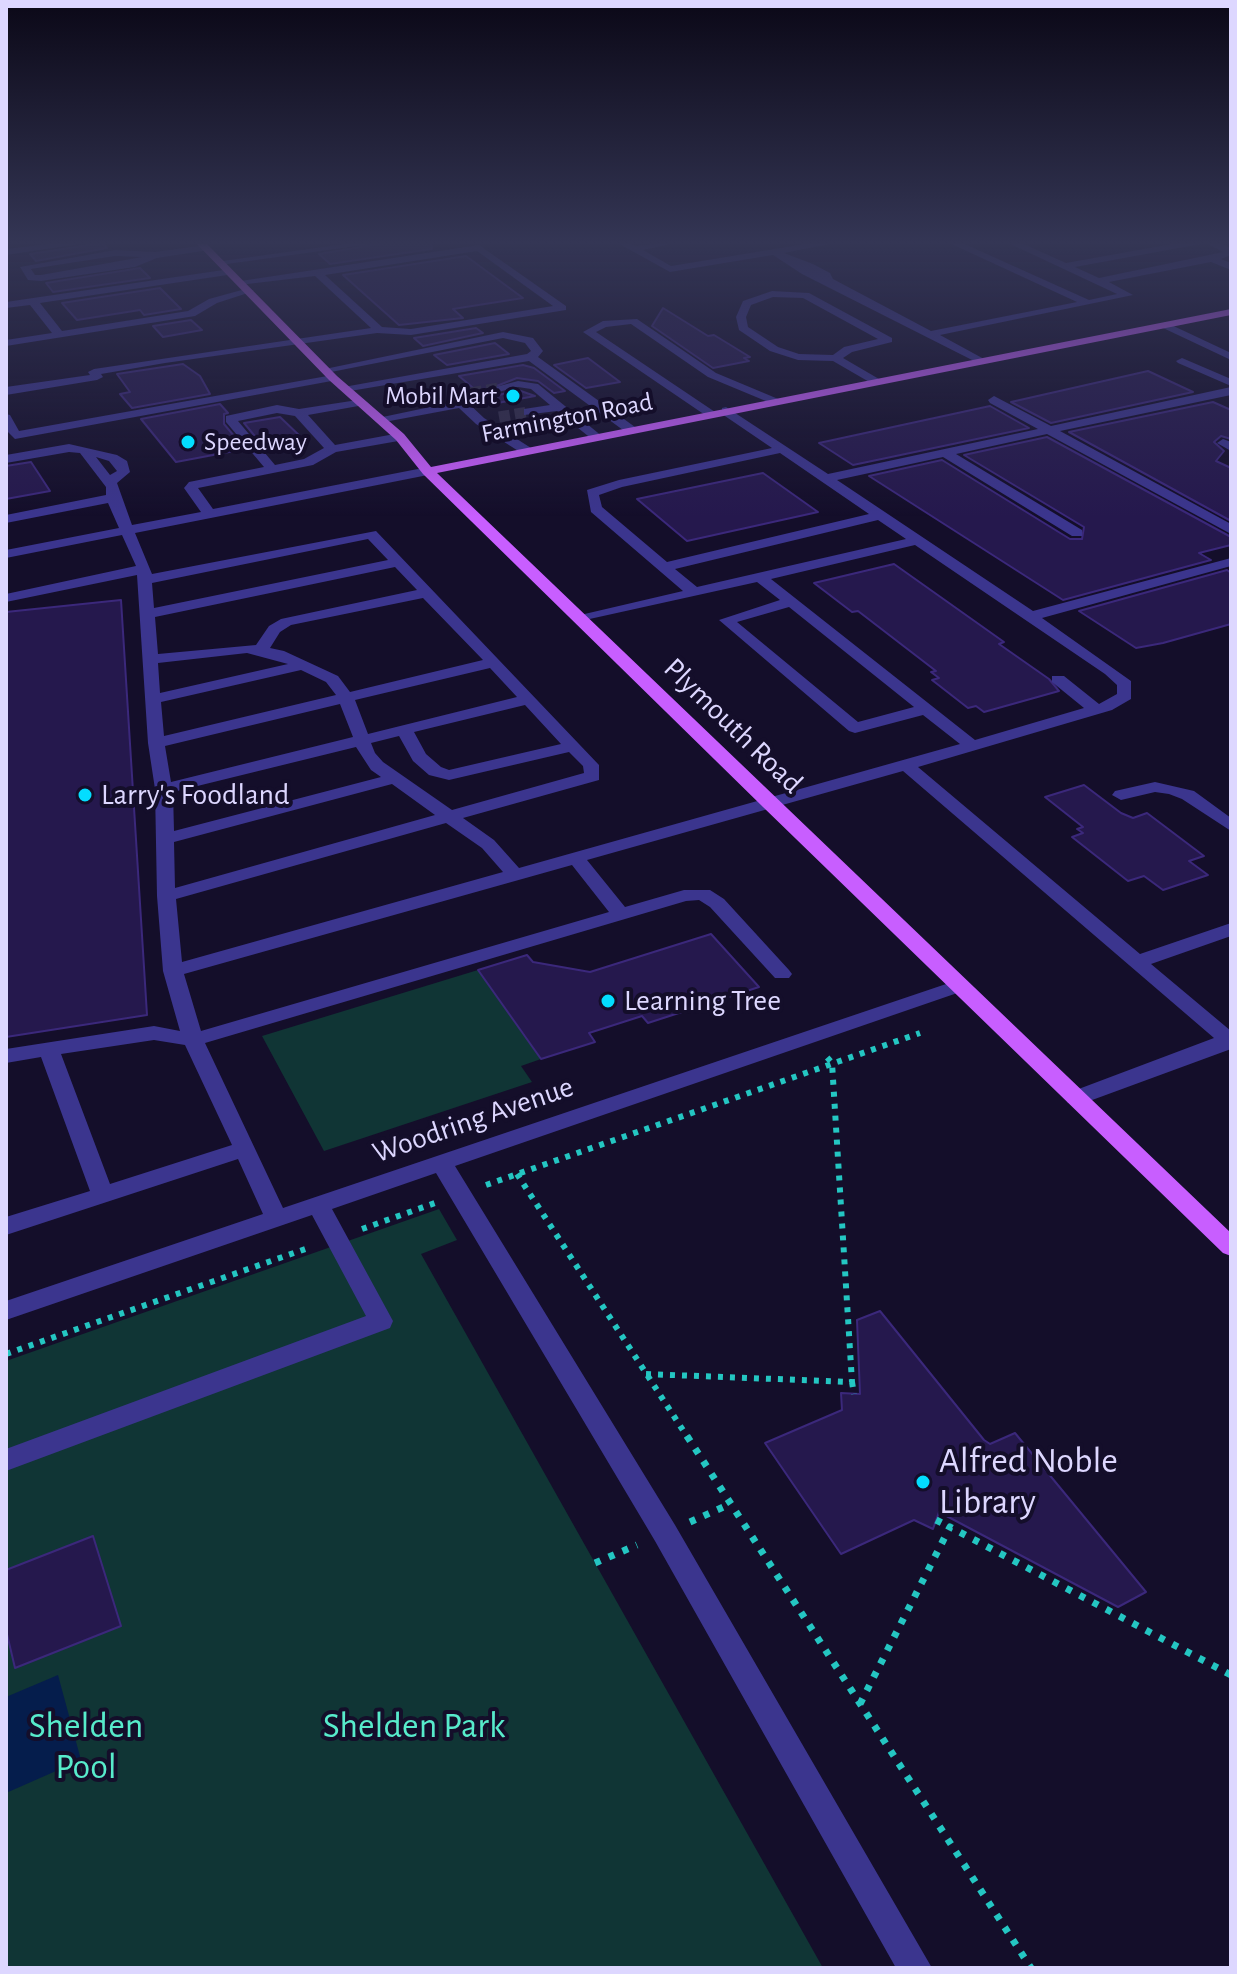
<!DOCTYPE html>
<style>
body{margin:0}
#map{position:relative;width:1237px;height:1974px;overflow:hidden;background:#140e2a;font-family:"Alegreya Sans",sans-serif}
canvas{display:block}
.frame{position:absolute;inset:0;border:8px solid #ddd7ff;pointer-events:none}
</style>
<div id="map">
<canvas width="1237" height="1974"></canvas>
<div class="frame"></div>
</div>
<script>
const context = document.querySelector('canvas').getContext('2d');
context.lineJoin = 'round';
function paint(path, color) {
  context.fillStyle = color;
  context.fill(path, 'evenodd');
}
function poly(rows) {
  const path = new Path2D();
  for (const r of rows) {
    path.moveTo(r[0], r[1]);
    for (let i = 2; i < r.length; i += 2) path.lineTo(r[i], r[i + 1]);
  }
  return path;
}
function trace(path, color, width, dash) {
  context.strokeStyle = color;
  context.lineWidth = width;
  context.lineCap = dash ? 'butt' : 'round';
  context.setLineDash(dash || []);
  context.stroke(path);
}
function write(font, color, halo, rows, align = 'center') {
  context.font = font + ' "Alegreya Sans",sans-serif';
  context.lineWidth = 8;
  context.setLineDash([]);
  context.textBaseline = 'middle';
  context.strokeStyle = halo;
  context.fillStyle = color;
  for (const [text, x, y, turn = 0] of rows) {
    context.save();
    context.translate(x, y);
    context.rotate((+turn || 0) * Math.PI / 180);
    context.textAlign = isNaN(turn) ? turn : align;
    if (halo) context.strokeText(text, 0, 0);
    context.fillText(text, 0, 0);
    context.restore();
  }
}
paint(poly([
 [478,970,541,1059,521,1066,532,1082,324,1151,262,1036],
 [439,1209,457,1240,421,1254,823,1968,6,1968,6,1361]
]), '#103535');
paint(poly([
 [58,1675,81,1760,6,1793,6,1697]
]), '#051d4c');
const building = poly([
 [396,241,431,241,432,249,330,264,319,254,396,241],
 [102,243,107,248,36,261,30,254,102,243],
 [466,256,523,298,453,309,463,318,399,325,343,275,466,256],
 [140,268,150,278,53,292,46,283,140,268],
 [160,288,181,309,144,315,140,310,77,320,62,303,160,288],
 [663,308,708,336,714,335,750,357,744,358,749,361,713,368,652,326,663,308],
 [191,320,202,330,163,337,153,326,191,320],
 [476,328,483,333,423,346,414,338,476,328],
 [495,343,509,354,447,365,434,355,495,343],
 [588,358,620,382,586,388,554,365,588,358],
 [183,364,200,376,210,394,132,408,120,394,130,392,117,374,183,364],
 [523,365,534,368,565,391,554,393,538,381,517,378,489,389,499,395,518,390,535,396,492,404,459,376,523,365],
 [1148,371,1193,392,1051,423,1011,402,1148,371],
 [1213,402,1231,410,1231,439,1221,436,1214,442,1224,451,1216,461,1231,468,1231,521,1069,432,1213,402],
 [220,404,228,413,224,414,224,424,245,449,176,462,141,419,220,404],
 [990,406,1029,428,853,465,819,443,990,406],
 [280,417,302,438,263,446,244,423,280,417],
 [1047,437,1231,537,1231,545,1199,553,1211,560,1063,600,869,476,942,460,1070,539,1082,539,1084,527,964,455,1047,437],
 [31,462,50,491,6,499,6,466,31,462],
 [763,473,818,512,687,541,637,499,763,473],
 [894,564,1004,642,999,644,1049,679,1059,691,984,712,976,706,968,708,932,680,939,678,931,672,936,671,858,611,852,612,814,583,894,564],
 [1227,570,1231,573,1231,624,1163,643,1136,648,1079,611,1227,570],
 [121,600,147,1015,6,1037,6,612,121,600],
 [1084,785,1121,813,1133,818,1147,813,1204,856,1189,861,1208,875,1163,890,1144,876,1128,881,1072,837,1083,833,1077,829,1083,827,1045,797,1084,785],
 [711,934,759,987,648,1023,642,1016,589,1033,595,1042,541,1059,478,970,527,955,533,962,590,972,711,934],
 [880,1311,984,1440,990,1444,1015,1433,1146,1592,1118,1607,939,1512,933,1529,914,1520,841,1554,765,1443,842,1410,841,1393,860,1394,857,1320,880,1311],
 [93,1536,121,1626,15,1668,6,1630,6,1570,93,1536]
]);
paint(building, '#25184d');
trace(building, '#3b287b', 2);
trace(poly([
 [471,393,498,388],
 [499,417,528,412]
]), '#322c4a', 11, [11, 5]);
trace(poly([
 [517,1174,688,1438],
 [486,1185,920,1033],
 [362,1229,435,1203],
 [6,1354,311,1247],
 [646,1374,852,1382,832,1063,824,1054],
 [852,1382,854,1394]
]), '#24c6c2', 6, [5, 7]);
trace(poly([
 [687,1436,1031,1968],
 [936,1520,950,1527],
 [690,1522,730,1504],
 [595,1563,637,1545],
 [860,1704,950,1527,1231,1675]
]), '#24c6c2', 7, [6, 9]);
paint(poly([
 [73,241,100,241,6,255,6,249,73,241],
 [366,241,393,241,220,265,215,262,366,241],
 [614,241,626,241,635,246,684,241,643,250,671,266,823,241,844,241,784,253,813,264,830,273,833,279,931,331,1077,302,945,241,958,241,1089,300,1117,294,1004,241,1017,241,1066,263,1188,241,1216,241,1231,248,1231,255,1221,259,1231,263,1231,270,1211,262,1109,282,1133,295,940,335,984,359,984,363,980,364,802,274,773,255,670,272,614,241],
 [1206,243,1223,252,1099,278,1075,267,1206,243],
 [206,245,209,250,157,258,135,267,41,281,28,280,20,267,115,250,155,252,206,245],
 [115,256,142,257,41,275,35,275,31,269,115,256],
 [479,245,566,306,566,310,411,335,377,333,165,363,101,374,103,377,97,380,6,395,6,387,90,375,88,372,94,369,371,328,315,276,239,285,234,282,479,245],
 [477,251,553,306,411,329,382,327,325,275,477,251],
 [230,269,234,274,40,303,62,331,188,311,209,299,249,288,254,291,217,303,195,316,6,346,6,340,52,333,30,305,6,308,6,302,230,269],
 [772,291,809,293,892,338,892,342,852,352,843,358,879,379,879,383,871,383,833,361,798,360,770,351,739,330,736,317,743,301,772,291],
 [773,297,803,298,878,339,844,347,833,355,799,354,778,347,748,327,746,317,751,305,773,297],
 [637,319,716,373,783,401,773,404,708,377,631,324,606,327,596,332,718,414,708,417,583,332,603,321,637,319],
 [1165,322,1231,353,1231,360,1161,327,1160,325,1165,322],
 [503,332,533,338,543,351,538,357,635,427,635,433,627,433,529,361,344,392,338,388,527,354,531,351,525,343,503,338,326,373,320,370,503,332],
 [1182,358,1231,379,1231,386,1178,363,1176,361,1182,358],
 [333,375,337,376,337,380,15,439,6,430,6,414,10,415,19,431,333,375],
 [518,381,538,384,603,437,593,440,557,411,524,415,524,409,550,405,531,389,518,387,498,392,492,388,518,381],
 [1231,387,1231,395,1060,431,1231,524,1231,534,1047,434,956,454,1082,530,1082,536,1072,536,943,457,837,480,1033,611,1231,558,1231,566,1042,618,1131,681,1131,699,1112,710,918,767,1140,954,1231,923,1231,936,1151,964,1231,1031,1231,1049,1084,1103,1068,1103,1065,1098,1068,1093,1214,1038,903,771,587,860,625,907,684,890,710,890,724,899,789,970,792,974,789,978,775,978,710,907,699,900,686,901,205,1043,283,1208,952,982,966,982,969,986,966,990,455,1166,675,1525,932,1968,896,1968,655,1541,436,1173,332,1209,393,1321,390,1328,6,1471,6,1449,366,1316,312,1215,6,1320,6,1301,263,1214,238,1159,6,1235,6,1217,90,1191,41,1057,6,1063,6,1049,154,1026,180,1031,163,971,157,896,155,789,148,743,137,575,6,602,6,594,136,566,122,535,6,558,6,550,119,528,108,503,6,523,6,515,106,495,106,487,80,453,69,452,6,463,6,455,69,444,117,455,127,461,130,472,117,483,132,525,201,512,184,488,189,482,264,467,226,422,226,416,277,405,299,409,364,399,364,405,308,415,335,445,400,433,406,437,404,440,336,452,313,465,198,488,213,509,428,467,433,468,433,474,135,533,152,574,376,531,599,765,599,780,463,818,494,840,519,868,960,744,923,715,855,733,849,731,719,620,780,600,757,582,576,622,576,616,683,591,591,512,587,490,619,480,772,448,722,414,722,408,726,407,828,474,1038,429,990,403,988,400,994,396,1051,426,1231,387],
 [277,413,295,416,324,448,304,459,275,465,238,421,277,413],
 [780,453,869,514,667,562,602,507,599,495,622,487,780,453],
 [96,457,109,461,117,471,110,475,96,457],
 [878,520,906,539,697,587,675,569,878,520],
 [368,539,388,560,154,608,152,583,368,539],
 [915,545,1105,674,1117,685,1117,694,1099,704,1064,676,1052,676,1052,682,1084,708,975,740,771,579,915,545],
 [395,567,417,590,281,619,269,626,256,645,158,654,155,617,395,567],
 [423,598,483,660,350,692,338,676,284,651,270,648,280,632,291,625,423,598],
 [789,607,914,707,858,722,737,622,789,607],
 [247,653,288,664,160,693,158,663,247,653],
 [490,668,517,697,368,734,355,700,490,668],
 [301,670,326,682,336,695,164,736,161,702,301,670],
 [340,704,353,737,171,782,165,746,340,704],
 [525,705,561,744,449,770,441,767,426,754,414,732,525,705],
 [399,736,413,761,429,775,449,780,569,752,583,766,584,773,452,810,383,762,375,753,371,743,399,736],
 [356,747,371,770,381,777,174,831,173,792,356,747],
 [392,784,435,815,175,888,174,842,392,784],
 [446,823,482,848,503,872,182,962,176,899,446,823],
 [572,865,609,912,201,1031,184,974,572,865],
 [154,1040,185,1045,232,1145,110,1184,61,1054,154,1040],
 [471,389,477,393,466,401,484,418,531,448,531,454,523,454,476,424,459,408,379,423,373,419,454,402,455,394,471,389],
 [1223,439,1231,442,1231,451,1217,443,1223,439],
 [1155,782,1194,791,1231,818,1231,831,1182,799,1169,794,1155,792,1121,800,1112,795,1115,791,1155,782]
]), '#3b358e');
paint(poly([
 [194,241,204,241,337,376,404,434,431,467,1231,309,1231,315,437,473,1231,1233,1231,1256,1223,1253,763,807,423,474,396,440,329,380,194,241]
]), '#c85eff');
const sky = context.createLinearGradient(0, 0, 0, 517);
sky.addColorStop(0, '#0b0817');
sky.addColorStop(0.47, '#343655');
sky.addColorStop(1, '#34365500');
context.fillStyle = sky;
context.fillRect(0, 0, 1237, 517);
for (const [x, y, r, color] of [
 [513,396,8,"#03ddff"],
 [188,442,8,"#03ddff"],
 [85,795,8,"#03ddff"],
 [608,1001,8,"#03ddff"],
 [923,1482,8,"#03ddff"]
]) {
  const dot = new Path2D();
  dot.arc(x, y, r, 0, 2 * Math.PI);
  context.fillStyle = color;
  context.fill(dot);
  trace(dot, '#140e2a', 3);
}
write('26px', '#ddd7ff', '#140e2a', [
 ["Mobil Mart",497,396],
 ["Speedway",204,442,"left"]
], 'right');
write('26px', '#ddd7ff', '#140e2a', [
 ["Farmington Road",567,418,-11]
]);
write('30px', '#ddd7ff', '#140e2a', [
 ["Plymouth Road",733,726,44],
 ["Woodring Avenue",473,1120,-19]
]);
write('30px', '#ddd7ff', '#140e2a', [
 ["Larry's Foodland",101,795],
 ["Learning Tree",624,1001]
], 'left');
write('36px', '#ddd7ff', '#140e2a', [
 ["Alfred Noble",939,1461],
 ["Library",939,1502]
], 'left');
write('36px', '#57ebcb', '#140e2a', [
 ["Shelden",86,1726],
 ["Pool",86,1767],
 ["Shelden Park",414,1726]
]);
</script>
